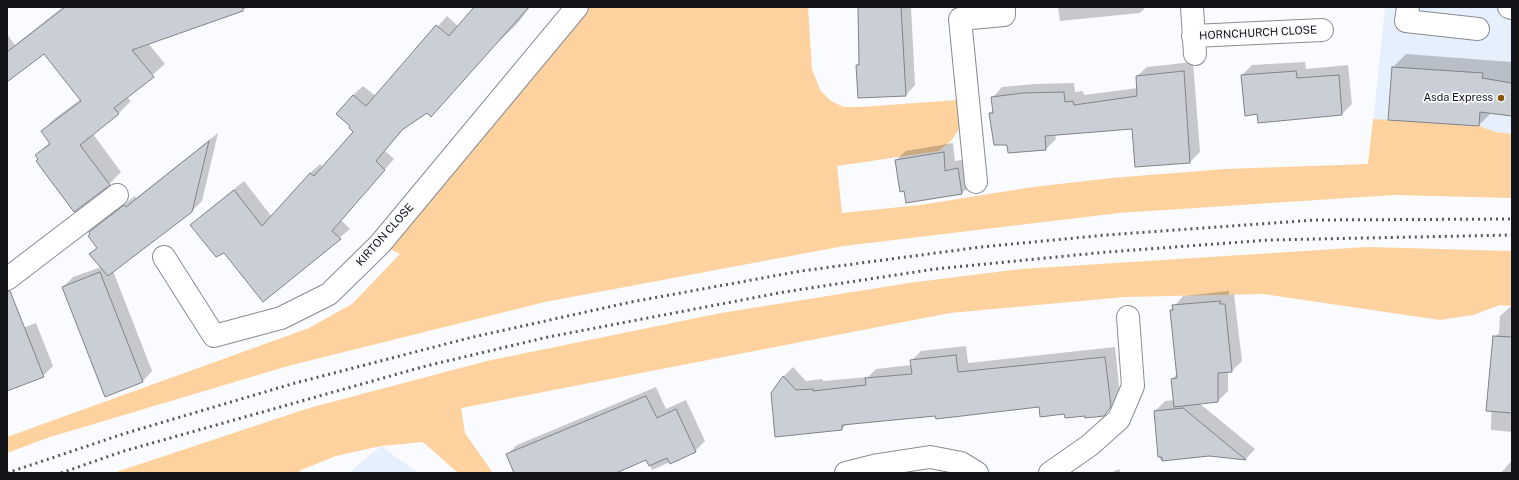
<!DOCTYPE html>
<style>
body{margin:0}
#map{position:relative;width:1519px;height:480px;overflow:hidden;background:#f9fbfe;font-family:"Public Sans",sans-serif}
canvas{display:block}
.frame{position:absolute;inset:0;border:8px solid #131417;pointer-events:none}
</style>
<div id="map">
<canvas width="1519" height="480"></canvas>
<div class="frame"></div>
</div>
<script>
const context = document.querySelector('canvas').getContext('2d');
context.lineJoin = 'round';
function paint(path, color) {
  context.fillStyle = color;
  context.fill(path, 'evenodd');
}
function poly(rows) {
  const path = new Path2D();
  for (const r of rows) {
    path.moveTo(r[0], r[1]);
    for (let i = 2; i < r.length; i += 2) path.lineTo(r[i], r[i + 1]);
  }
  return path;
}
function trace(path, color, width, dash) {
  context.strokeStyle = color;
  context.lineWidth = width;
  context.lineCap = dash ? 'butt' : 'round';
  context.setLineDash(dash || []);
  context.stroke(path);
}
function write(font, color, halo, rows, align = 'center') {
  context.font = font + ' "Public Sans",sans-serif';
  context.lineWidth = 3.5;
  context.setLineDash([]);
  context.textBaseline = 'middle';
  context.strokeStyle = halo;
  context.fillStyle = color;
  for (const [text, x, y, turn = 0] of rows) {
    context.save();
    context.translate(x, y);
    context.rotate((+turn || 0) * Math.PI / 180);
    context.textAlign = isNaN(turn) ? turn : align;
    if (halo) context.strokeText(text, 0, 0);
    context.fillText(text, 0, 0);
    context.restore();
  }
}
paint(poly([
 [1385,7,1512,7,1512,169,1369,164],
 [381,446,418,473,349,473]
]), '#e6effc');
paint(poly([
 [577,7,808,7,812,69,820,90,831,101,844,107,861,107,958,100,961,126,952,140,939,151,837,166,842,213,920,205,1033,187,1112,178,1225,169,1368,164,1373,119,1479,126,1495,132,1512,134,1512,198,1394,195,1119,213,844,246,545,302,288,366,47,438,7,453,7,437,309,328,352,304,400,254,380,244],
 [1367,247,1512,251,1512,306,1500,305,1473,315,1440,320,1263,294,1125,297,950,313,461,408,465,433,493,473,458,473,423,442,381,446,336,456,301,470,298,473,113,473,309,408,487,361,721,313,909,283,1021,269]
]), '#fed29f');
paint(poly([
 [63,7,250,7,148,43,165,64,127,97,131,101,119,113,93,134,121,172,109,184,40,159,37,155,50,142,42,131,54,119,81,99,44,53,7,81,7,34,15,45],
 [476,7,530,7,517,24,427,111,406,126,385,151,394,159,341,220,350,229,263,301,201,216,244,181,272,217,310,173,320,164,323,167,355,132,351,126,337,114,353,95,363,86,376,96,447,16,458,26],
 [858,7,911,7,915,85,906,95,857,65,860,62],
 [1058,7,1146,7,1140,13,1060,21],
 [1406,54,1512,62,1512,115,1492,112,1479,125,1389,119,1393,67],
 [1193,62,1200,152,1190,162,1136,166,1133,128,1055,135,1056,139,1046,149,1008,152,1008,143,990,113,994,110,993,97,1002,87,1034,84,1074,83,1075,92,1083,91,1084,95,1138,88,1137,76,1147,67],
 [1305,62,1306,69,1348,65,1352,104,1342,114,1258,113,1242,75,1252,65],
 [218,133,202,201,191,212,113,271,152,371,143,381,106,395,63,287,73,277,101,267,91,254,98,247,90,233,100,223,135,196,136,198],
 [953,143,955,161,968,159,972,184,962,193,907,202,896,160,906,151],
 [1229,291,1229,295,1234,294,1242,361,1232,371,1228,371,1228,391,1218,401,1199,403,1255,449,1246,459,1209,455,1160,460,1155,411,1165,401,1174,400,1172,379,1177,374,1171,310,1183,296],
 [1510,307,1512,307,1512,432,1491,430,1493,339,1499,333,1500,316],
 [36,323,53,366,43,376,7,390,7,334],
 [966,346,968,363,1115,347,1120,396,1103,415,1065,413,1040,406,847,424,842,429,772,394,784,376,793,367,806,381,822,379,823,381,868,377,876,369,911,365,911,361,921,351],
 [656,387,666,409,686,400,705,441,695,451,652,470,647,459,613,473,515,473,507,455,517,445],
 [1512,460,1512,473,1501,473],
 [1119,469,1121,473,1110,473]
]), '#0003');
const building = poly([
 [65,7,243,7,243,11,132,50,154,77,114,108,119,114,80,145,110,185,74,212,36,161,38,159,35,155,50,144,41,131,81,101,44,54,7,82,7,52,65,7],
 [474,7,529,7,431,117,427,113,402,130,376,161,385,170,332,231,341,239,263,302,224,253,216,257,190,225,234,190,262,226,310,173,314,176,353,132,349,128,350,126,336,114,353,95,366,106,436,25,449,36,474,7],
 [858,7,901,7,906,96,858,98,856,65,859,65,858,7],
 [1392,67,1483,73,1482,78,1512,83,1512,116,1480,112,1479,126,1388,120,1392,67],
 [1184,71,1190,163,1135,167,1132,129,1045,136,1046,150,1008,153,1007,145,994,145,989,113,993,113,991,97,1023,93,1064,92,1065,102,1073,101,1074,105,1137,96,1136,76,1184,71],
 [1296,71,1297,78,1339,75,1342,115,1258,123,1257,114,1245,116,1241,75,1296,71],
 [209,141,192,212,108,276,89,254,97,248,88,236,90,234,89,232,124,205,126,207,209,141],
 [944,152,945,171,958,168,962,194,906,203,904,191,900,192,895,160,944,152],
 [100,272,143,382,105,397,62,287,100,272],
 [7,291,10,291,44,377,7,391,7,291],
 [1220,301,1220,304,1225,304,1232,372,1218,373,1218,402,1174,407,1171,379,1177,378,1170,310,1173,310,1172,305,1220,301],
 [1493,336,1512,337,1512,413,1486,411,1493,336],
 [956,355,958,372,1105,357,1111,406,1104,416,1085,418,1085,416,1065,418,1064,414,1040,417,1039,407,936,419,935,416,842,425,842,430,775,437,771,393,783,376,796,390,813,389,813,391,866,385,865,378,912,374,910,360,956,355],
 [646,396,657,418,676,409,696,452,670,464,667,458,649,466,646,460,616,473,514,473,506,454,646,396],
 [1183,408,1246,460,1209,456,1162,461,1162,457,1158,457,1154,411,1183,408]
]);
paint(building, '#cacfd5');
trace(building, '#7f8389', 1);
const minor = poly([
 [1192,7,1195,54],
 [1408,7,1406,21,1478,29],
 [1509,7,1512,8],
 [1193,36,1322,30],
 [976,182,960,19,1004,15,1004,7],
 [164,257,214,336,281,318,329,294,380,244,577,7],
 [7,279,117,195],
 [846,473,878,465,930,457,961,463,977,473],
 [1050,473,1090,445,1119,419,1133,386,1128,317]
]);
trace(minor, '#888c92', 24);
trace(minor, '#fff', 22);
trace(poly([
 [7,473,123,434,295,383,473,337,631,302,801,271,981,247,1106,235,1315,220,1512,219],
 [61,473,124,451,426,366,548,337,784,292,935,269,1107,252,1269,240,1512,235]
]), '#57585b', 3, [2, 4]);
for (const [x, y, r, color] of [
 [1501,98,4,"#895700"]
]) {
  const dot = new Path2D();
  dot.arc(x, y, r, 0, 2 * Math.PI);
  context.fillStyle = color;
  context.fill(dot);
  trace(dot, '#f9fbfe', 1.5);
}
write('11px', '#131417', '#f9fbfe', [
 ["HORNCHURCH CLOSE",1258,33,-3],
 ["KIRTON CLOSE",385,235,-48]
]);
write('11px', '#131417', '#f9fbfe', [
 ["Asda Express",1493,98]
], 'right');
</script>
